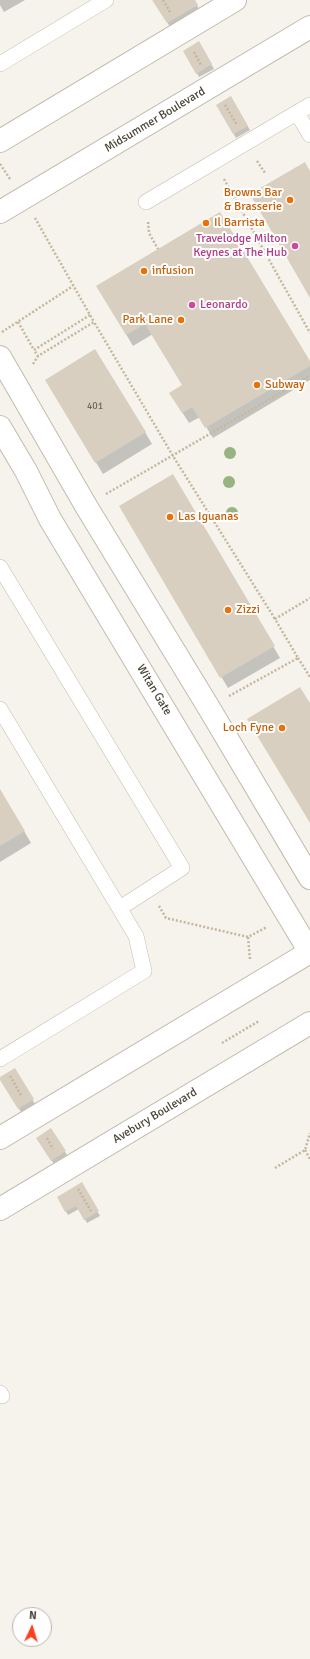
<!DOCTYPE html>
<style>
body{margin:0}
#map{position:relative;width:310px;height:1659px;overflow:hidden;background:#f6f3ec;font-family:Signika,sans-serif}
canvas{display:block}
.north{position:absolute;left:12px;top:1607px;width:40px;height:40px;box-sizing:border-box;background:#fff;border:1px solid #b7b4b0;border-radius:50%;rotate:4deg;font-size:11px;font-weight:700;line-height:16px;text-align:center;color:#4b4439}
.north::after{content:'';display:block;margin:auto;width:14px;height:18px;background:#fc3f1d;clip-path:polygon(50% 0,100% 100%,50% 72%,0 100%)}
</style>
<div id="map">
<canvas width="310" height="1659"></canvas>
<div class="north">N</div>
</div>
<script>
const context = document.querySelector('canvas').getContext('2d');
context.lineJoin = 'round';
function paint(path, color) {
  context.fillStyle = color;
  context.fill(path, 'evenodd');
}
function poly(rows) {
  const path = new Path2D();
  for (const r of rows) {
    path.moveTo(r[0], r[1]);
    for (let i = 2; i < r.length; i += 2) path.lineTo(r[i], r[i + 1]);
  }
  return path;
}
function trace(path, color, width, dash) {
  context.strokeStyle = color;
  context.lineWidth = width;
  context.lineCap = dash ? 'butt' : 'round';
  context.setLineDash(dash || []);
  context.stroke(path);
}
function write(font, color, halo, rows, align = 'center') {
  context.font = font + ' Signika,sans-serif';
  context.lineWidth = 4;
  context.setLineDash([]);
  context.textBaseline = 'middle';
  context.strokeStyle = halo;
  context.fillStyle = color;
  for (const [text, x, y, turn = 0] of rows) {
    context.save();
    context.translate(x, y);
    context.rotate((+turn || 0) * Math.PI / 180);
    context.textAlign = isNaN(turn) ? turn : align;
    if (halo) context.strokeText(text, 0, 0);
    context.fillText(text, 0, 0);
    context.restore();
  }
}
paint(poly([
 [0,0,25,0,4,12,0,5],
 [154,0,194,0,199,9,170,27],
 [199,43,214,69,199,77,184,51],
 [231,98,250,130,236,138,218,105],
 [104,297,310,363,310,380,213,438,200,417,189,423,177,404,183,386,153,334,133,346],
 [53,392,145,432,152,444,103,474],
 [173,475,280,658,228,688,120,507],
 [0,790,31,843,0,862],
 [14,1070,35,1104,21,1112,0,1078],
 [51,1129,67,1155,54,1164,40,1142],
 [82,1184,100,1216,87,1223,79,1209,68,1215,58,1197]
]), '#0003');
paint(poly([
 [152,0,195,0,198,5,167,23],
 [199,41,212,64,196,74,183,51],
 [231,96,248,126,233,134,216,105],
 [305,162,310,171,310,298,250,194],
 [220,212,310,361,310,366,205,428,192,407,182,413,169,393,182,385,145,324,126,335,96,286],
 [95,349,146,432,95,463,45,380],
 [173,474,275,646,220,678,119,506],
 [300,687,310,703,310,823,247,719],
 [0,789,25,831,0,846],
 [15,1068,34,1099,18,1109,0,1080,0,1077],
 [51,1128,66,1151,51,1161,36,1138],
 [82,1182,99,1211,84,1220,76,1206,65,1212,57,1197]
]), '#d8cfc1');
const service = poly([
 [0,64,106,0],
 [297,113,310,135],
 [146,202,310,105],
 [0,567,182,868,120,908],
 [0,709,136,936,144,971,0,1059],
 [0,1393,2,1396]
]);
const minor = poly([
 [0,141,235,0],
 [0,212,310,27],
 [0,357,86,506,209,708,310,878],
 [0,427,26,471,50,519,310,952],
 [0,1138,310,952],
 [0,1209,310,1023]
]);
trace(service, '#c2bbae', 16);
trace(minor, '#c2bbae', 24);
trace(poly([
 [163,0,170,12],
 [194,52,201,65],
 [225,105,237,125],
 [257,161,265,173],
 [0,164,10,179],
 [224,179,310,333],
 [35,218,94,322],
 [148,222,149,233,158,249],
 [90,315,34,350,38,356,94,322,173,456,275,619],
 [18,322,34,350],
 [2,332,73,286],
 [33,364,38,356],
 [106,494,310,376],
 [298,658,310,677],
 [229,696,298,658,275,619,310,598],
 [159,906,166,918,248,937],
 [250,959,248,937,267,927],
 [222,1043,259,1021],
 [10,1076,22,1097],
 [47,1138,53,1149],
 [305,1150,310,1159],
 [275,1168,305,1150,310,1133],
 [78,1189,91,1211]
]), '#c4b79f', 2.5, [2, 2]);
trace(service, '#fff', 15);
trace(minor, '#fff', 22);
context.fillStyle = '#97b381';
for (const [x, y] of [
 [230,453],
 [229,482],
 [232,513]
]) {
  context.beginPath();
  context.arc(x, y, 6, 0, 2 * Math.PI);
  context.fill();
}
for (const [x, y, r, color] of [
 [290,200,4,"#e8710a"],
 [206,223,4,"#e8710a"],
 [295,246,4,"#d1479c"],
 [144,271,4,"#e8710a"],
 [192,305,4,"#d1479c"],
 [181,320,4,"#e8710a"],
 [257,385,4,"#e8710a"],
 [170,517,4,"#e8710a"],
 [228,610,4,"#e8710a"],
 [282,728,4,"#e8710a"]
]) {
  const dot = new Path2D();
  dot.arc(x, y, r, 0, 2 * Math.PI);
  context.fillStyle = color;
  context.fill(dot);
  trace(dot, '#fff', 1.5);
}
write('10px', '#6e675b', null, [
 ["401",95,406]
]);
write('12px', '#4b4439', '#fff', [
 ["Midsummer Boulevard",155,120,-31],
 ["Witan Gate",154,690,59],
 ["Avebury Boulevard",155,1116,-31]
]);
write('12px', '#c56008', '#fff', [
 ["Browns Bar",282,193,"right"],
 ["& Brasserie",282,207,"right"],
 ["Il Barrista",214,223],
 ["infusion",152,271],
 ["Park Lane",173,320,"right"],
 ["Subway",265,385],
 ["Las Iguanas",178,517],
 ["Zizzi",236,610],
 ["Loch Fyne",274,728,"right"]
], 'left');
write('12px', '#b23c85', '#fff', [
 ["Travelodge Milton",287,239],
 ["Keynes at The Hub",287,253],
 ["Leonardo",200,305,"left"]
], 'right');
</script>
